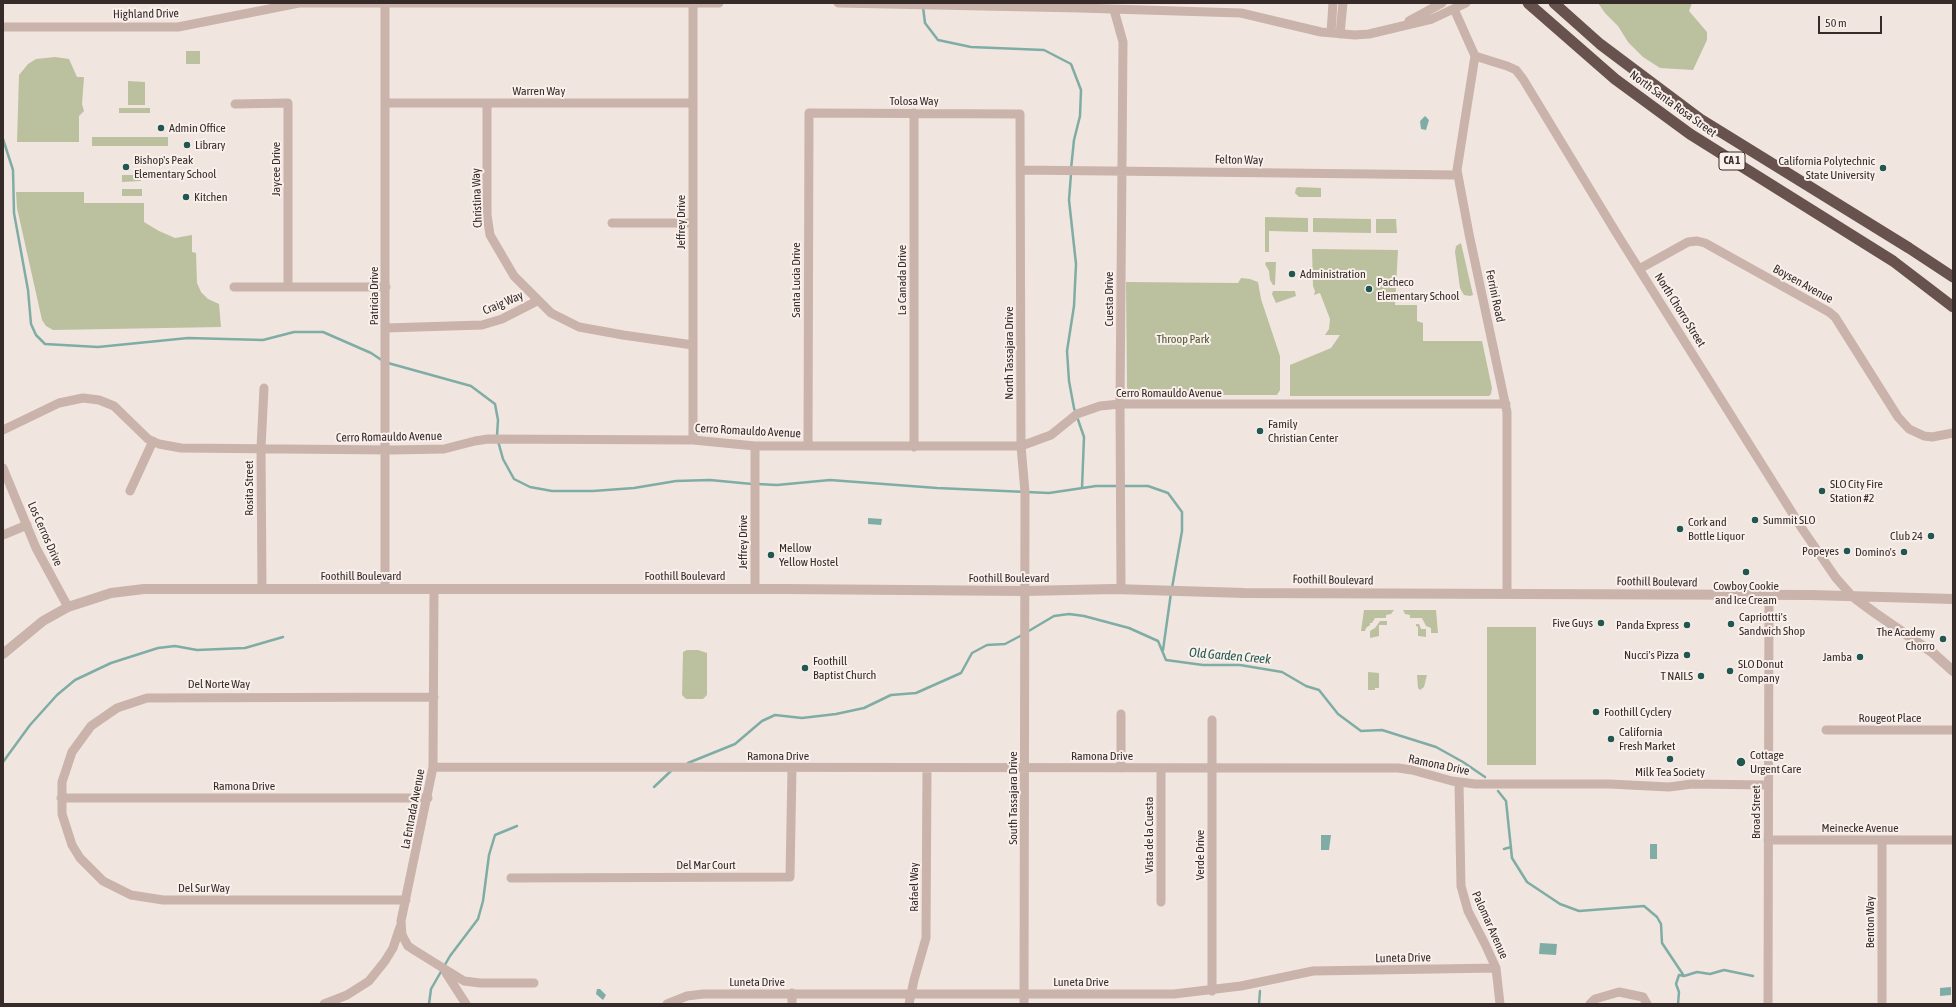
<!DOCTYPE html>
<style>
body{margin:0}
#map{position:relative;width:1956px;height:1007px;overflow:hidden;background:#f1e5df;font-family:"Asap Condensed",sans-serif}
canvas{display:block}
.frame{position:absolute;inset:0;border:4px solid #372b2a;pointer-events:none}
.scale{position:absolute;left:1818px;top:16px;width:64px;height:18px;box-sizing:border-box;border:2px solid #372b2a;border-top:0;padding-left:5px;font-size:12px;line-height:14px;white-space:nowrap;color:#372b2a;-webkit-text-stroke:3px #f9f0eb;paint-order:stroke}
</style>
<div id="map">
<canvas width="1956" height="1007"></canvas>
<div class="frame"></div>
<div class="scale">50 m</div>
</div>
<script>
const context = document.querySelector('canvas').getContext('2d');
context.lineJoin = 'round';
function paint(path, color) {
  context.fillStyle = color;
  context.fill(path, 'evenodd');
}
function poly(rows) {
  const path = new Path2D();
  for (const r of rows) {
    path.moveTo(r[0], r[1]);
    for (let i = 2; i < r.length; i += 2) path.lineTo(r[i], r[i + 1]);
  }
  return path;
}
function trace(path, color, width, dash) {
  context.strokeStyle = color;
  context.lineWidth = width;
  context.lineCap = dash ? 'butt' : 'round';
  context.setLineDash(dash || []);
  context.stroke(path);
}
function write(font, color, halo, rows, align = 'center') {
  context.font = font + ' "Asap Condensed",sans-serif';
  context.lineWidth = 4;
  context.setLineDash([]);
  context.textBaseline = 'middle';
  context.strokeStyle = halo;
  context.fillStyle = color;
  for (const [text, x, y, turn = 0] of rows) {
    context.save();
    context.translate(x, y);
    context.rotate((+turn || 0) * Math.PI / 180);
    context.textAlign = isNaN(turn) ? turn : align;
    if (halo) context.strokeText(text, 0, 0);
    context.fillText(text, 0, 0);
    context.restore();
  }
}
paint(poly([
 [1598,3,1692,3,1689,11,1707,32,1707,40,1693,70,1660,68,1643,57,1628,42,1618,26,1605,13],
 [186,51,200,51,200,64,186,64],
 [55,57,69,59,77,77,84,77,82,104,84,111,79,116,79,142,17,142,19,75,28,64,36,59],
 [128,81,145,82,145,105,128,105],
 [119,108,150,108,150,113,119,113],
 [92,137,168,137,168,146,92,146],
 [122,175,141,175,141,181,122,182],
 [1298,187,1321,188,1321,197,1299,197,1295,193,1296,188],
 [122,189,142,189,142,196,122,196],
 [16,192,84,192,84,203,144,203,144,222,159,231,175,238,192,235,192,252,196,253,197,283,201,292,208,299,219,304,221,327,53,330,46,326,42,320,17,208],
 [1265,217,1308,218,1308,232,1269,231,1269,252,1265,252],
 [1313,218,1371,219,1371,233,1313,232],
 [1376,219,1396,219,1397,233,1376,233],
 [1461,243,1473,295,1470,296,1464,295,1460,288,1455,252,1456,246],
 [1312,249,1398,250,1395,305,1417,305,1417,321,1423,323,1423,341,1482,341,1492,388,1491,394,1489,396,1290,396,1290,365,1331,348,1340,335,1325,335,1329,329,1330,319,1320,293,1314,295,1315,291,1313,286],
 [1266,262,1276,262,1275,285,1273,285,1270,280,1269,271,1265,264],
 [1241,278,1250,279,1258,282,1261,299,1280,356,1280,390,1277,395,1135,395,1127,388,1126,282,1238,283],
 [1273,291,1295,291,1296,296,1276,303,1272,294],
 [1364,610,1394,610,1391,614,1386,615,1386,618,1375,618,1372,623,1370,623,1370,625,1366,628,1365,631,1361,631],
 [1403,610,1436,610,1438,633,1431,633,1431,628,1426,626,1422,618,1410,618,1410,615,1405,614],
 [1380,621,1387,621,1387,625,1379,625,1379,636,1370,638,1370,631,1375,628],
 [1416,624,1419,624,1421,629,1426,629,1426,637,1418,636,1418,627,1416,626],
 [1487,627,1536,627,1536,765,1487,765],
 [687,650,698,650,707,653,707,695,703,699,686,699,682,695,683,652],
 [1368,672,1379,673,1379,688,1375,688,1375,690,1368,690],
 [1417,675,1427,675,1424,687,1420,690,1418,688]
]), '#bbc09f');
paint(poly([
 [1425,116,1429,120,1426,130,1421,129,1420,121],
 [868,518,882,519,881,525,868,524],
 [1321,835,1331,835,1329,850,1321,850],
 [1650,844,1657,844,1657,859,1650,859],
 [1540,943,1557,944,1556,955,1539,954],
 [1951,987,1951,995,1940,996,1940,988],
 [597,989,600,989,606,995,603,1000,596,994]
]), '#7fada6');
trace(poly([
 [923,7,925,23,938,40,971,47,1044,50,1071,64,1081,90,1080,116,1074,140,1071,169],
 [3,139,13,170,14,213,28,290,31,324,36,335,45,344,98,347,188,338,263,340,294,332,323,332,371,353,383,361],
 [1071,174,1069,200,1076,264,1074,306,1067,351,1069,381,1074,408,1084,437,1082,488],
 [388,363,471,386,495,404,498,420,497,436],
 [498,441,503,459,514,479,530,487,552,491,593,491,634,488,676,481,710,480,752,484],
 [757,484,777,485,830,480,937,488,1049,493,1096,486,1148,486,1168,493,1182,512,1182,531,1172,588],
 [1027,632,1054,616,1069,614,1084,616,1129,628,1158,641,1166,660,1203,665,1240,665,1282,672,1306,686,1319,690,1338,714,1361,731,1382,730,1436,747,1463,762,1485,777],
 [1163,650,1171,593],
 [3,762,30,725,57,695,75,680,111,663,158,648,175,646,197,650,245,648,283,637],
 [688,763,735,744,762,721,775,715,802,718,836,714,864,708,891,695,916,693,961,673,972,653,987,645,1005,644,1022,635],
 [654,787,672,770],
 [1498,791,1506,801,1512,858,1527,882,1560,904,1579,911,1644,906,1657,917,1661,924,1662,943,1684,976],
 [1504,849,1511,847],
 [429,1004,431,989,450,956,478,919,483,901,489,855,495,835,517,826],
 [1259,1004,1260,991],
 [1678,1004,1679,992,1676,984,1679,975,1684,976,1697,972,1710,974,1724,970,1753,976]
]), '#7fada6', 2.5);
trace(poly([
 [385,3,385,589],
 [838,3,1080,8,1241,13,1321,32,1355,35,1369,34,1432,19,1466,3],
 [1454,9,1475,56,1457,170,1469,234,1507,412,1507,593],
 [1114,10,1123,42,1120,404,1121,589],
 [1409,21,1442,3],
 [3,27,178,27,299,3,719,3],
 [1331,33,1333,3],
 [1340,34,1343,3],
 [1475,56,1507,66,1516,70,1523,79,1617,234,1803,530,1836,578,1852,596],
 [386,103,693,103],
 [487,103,487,215,490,235,514,276,551,313,579,327,623,335,693,345],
 [235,104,288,103,288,287],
 [1020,170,1458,175],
 [612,223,693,223],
 [1641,268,1688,242,1697,241,1705,243,1829,312,1835,317,1898,417,1909,429,1924,436,1932,437,1953,433],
 [234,287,386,287],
 [386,328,482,325,502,319,537,301],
 [3,430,59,403,83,398,99,400,114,406,148,439,159,444,181,448,392,450,444,449,475,441,488,439,693,440,755,446,1021,446,1051,435,1077,414,1100,406,1120,404,1506,404],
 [693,440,693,3],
 [808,446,809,113,1020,114,1021,446,1025,492,1024,1004],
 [914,447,914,113],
 [3,468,36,548,68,607],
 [130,491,153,441],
 [3,535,27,525],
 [262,589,261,448,264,388],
 [434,589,433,767,401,921,402,935,408,946,414,950,464,981,480,983,534,983],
 [755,589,755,446],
 [1826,730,1953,730],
 [433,767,1398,768,1412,770,1452,781,1475,784,1609,784,1669,787,1692,784,1768,785],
 [1121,768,1121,714],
 [1459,783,1461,886,1468,911,1485,944,1496,968,1500,1004],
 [61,798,428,798],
 [1768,840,1953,840],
 [1882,840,1882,1004],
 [511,878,790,877,792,768],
 [406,900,163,900,131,895,103,881,80,858,72,845,62,814,62,782,72,752,91,726,117,708,147,698,434,697],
 [1161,902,1161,768],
 [446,973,466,1004],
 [1212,991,1212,720],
 [792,993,792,1004],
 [324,1004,347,995,369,981,385,961,393,948,400,927],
 [667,1004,687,996,703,994,1174,994,1241,986,1313,971,1496,968],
 [909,1004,914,980,926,938,927,768],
 [1590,1004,1595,999,1619,992,1643,997,1647,1004],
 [1768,1004,1769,595]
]), '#c9b3ab', 9);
trace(poly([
 [1852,596,1875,613,1933,653,1953,671],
 [3,654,43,621,68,607,111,593,144,589,786,589,1025,591,1114,589,1244,593,1811,595,1953,599]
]), '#c9b3ab', 10);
trace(poly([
 [1528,3,1615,79,1690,134,1893,261,1953,307],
 [1554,3,1600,44,1700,119,1909,248,1953,277]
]), '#68524e', 11);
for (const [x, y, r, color] of [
 [161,128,4,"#215750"],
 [187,145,4,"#215750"],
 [126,167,4,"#215750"],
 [1883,168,4,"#215750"],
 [186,197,4,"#215750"],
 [1292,274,4,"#215750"],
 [1369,289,4,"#215750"],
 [1260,431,4,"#215750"],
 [1822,491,4,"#215750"],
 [1755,520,4,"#215750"],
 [1680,529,4,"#215750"],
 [1931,536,4,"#215750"],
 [1847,551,4,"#215750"],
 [1904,552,4,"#215750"],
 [771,555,4,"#215750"],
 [1746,572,4,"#215750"],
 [1601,623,4,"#215750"],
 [1731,624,4,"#215750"],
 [1687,625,4,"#215750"],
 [1943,639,4,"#215750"],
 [1687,655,4,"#215750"],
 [1860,657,4,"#215750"],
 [805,668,4,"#215750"],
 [1730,671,4,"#215750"],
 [1701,676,4,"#215750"],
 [1596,712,4,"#215750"],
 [1611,739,4,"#215750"],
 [1670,759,4,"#215750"],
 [1741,762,5,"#215750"]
]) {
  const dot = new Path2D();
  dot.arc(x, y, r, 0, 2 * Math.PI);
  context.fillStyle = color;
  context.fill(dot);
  trace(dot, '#f9f0eb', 1.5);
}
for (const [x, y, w] of [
 [1732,161,26]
]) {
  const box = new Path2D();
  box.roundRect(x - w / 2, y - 9, w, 18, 3);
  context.fillStyle = '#f9f0eb';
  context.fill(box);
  trace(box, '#372b2a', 1);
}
write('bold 11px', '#372b2a', null, [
 ["CA 1",1732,161]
]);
write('12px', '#372b2a', '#f9f0eb', [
 ["Highland Drive",146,14,-1],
 ["Warren Way",539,91],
 ["Tolosa Way",914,101],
 ["North Santa Rosa Street",1673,104,36],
 ["Felton Way",1239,160,1],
 ["Jaycee Drive",276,169,-90],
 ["Christina Way",477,198,-92],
 ["Jeffrey Drive",681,222,-90],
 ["Santa Lucia Drive",796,280,-90],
 ["La Canada Drive",902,280,-90],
 ["Boysen Avenue",1803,284,29],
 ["Patricia Drive",374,296,-90],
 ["Ferrini Road",1495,296,78],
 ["Cuesta Drive",1109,299,-90],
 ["Craig Way",503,303,-23],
 ["North Chorro Street",1680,310,58],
 ["North Tassajara Drive",1009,353,-90],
 ["Cerro Romauldo Avenue",1169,393],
 ["Cerro Romauldo Avenue",748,431,3],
 ["Cerro Romauldo Avenue",389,437,-1],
 ["Rosita Street",249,488,-90],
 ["Los Cerros Drive",45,534,66],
 ["Jeffrey Drive",743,542,-90],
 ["Foothill Boulevard",361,576],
 ["Foothill Boulevard",685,576],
 ["Foothill Boulevard",1009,578],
 ["Foothill Boulevard",1333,580,1],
 ["Foothill Boulevard",1657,582,1],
 ["Del Norte Way",219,684],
 ["Rougeot Place",1890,718],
 ["Ramona Drive",778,756],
 ["Ramona Drive",1102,756],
 ["Ramona Drive",1439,765,12],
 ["Ramona Drive",244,786],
 ["South Tassajara Drive",1013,798,-90],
 ["La Entrada Avenue",413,809,-79],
 ["Broad Street",1756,812,-90],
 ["Meinecke Avenue",1860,828],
 ["Vista de la Cuesta",1149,835,-90],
 ["Verde Drive",1200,855,-90],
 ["Del Mar Court",706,865],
 ["Rafael Way",914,887,-90],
 ["Del Sur Way",204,888],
 ["Benton Way",1870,922,-90],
 ["Palomar Avenue",1490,925,66],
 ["Luneta Drive",1403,958,-1],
 ["Luneta Drive",757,982],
 ["Luneta Drive",1081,982]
]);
write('12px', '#372b2a', '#f9f0eb', [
 ["Admin Office",169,128],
 ["Library",195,145],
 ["Bishop's Peak",134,160],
 ["Elementary School",134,174],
 ["California Polytechnic",1875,161,"right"],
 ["State University",1875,175,"right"],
 ["Kitchen",194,197],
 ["Administration",1300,274],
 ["Pacheco",1377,282],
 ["Elementary School",1377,296],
 ["Family",1268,424],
 ["Christian Center",1268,438],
 ["SLO City Fire",1830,484],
 ["Station #2",1830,498],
 ["Summit SLO",1763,520],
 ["Cork and",1688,522],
 ["Bottle Liquor",1688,536],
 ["Club 24",1923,536,"right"],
 ["Mellow",779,548],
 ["Yellow Hostel",779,562],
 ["Popeyes",1839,551,"right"],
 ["Domino's",1896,552,"right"],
 ["Cowboy Cookie",1746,586,"center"],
 ["and Ice Cream",1746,600,"center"],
 ["Capriottti's",1739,617],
 ["Sandwich Shop",1739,631],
 ["Five Guys",1593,623,"right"],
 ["Panda Express",1679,625,"right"],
 ["The Academy",1935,632,"right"],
 ["Chorro",1935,646,"right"],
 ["Nucci's Pizza",1679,655,"right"],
 ["Jamba",1852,657,"right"],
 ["Foothill",813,661],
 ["Baptist Church",813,675],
 ["SLO Donut",1738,664],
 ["Company",1738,678],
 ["T NAILS",1693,676,"right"],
 ["Foothill Cyclery",1604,712],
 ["California",1619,732],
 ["Fresh Market",1619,746],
 ["Cottage",1750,755],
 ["Urgent Care",1750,769],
 ["Milk Tea Society",1670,772,"center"]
], 'left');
write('12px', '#4e542f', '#f9f0eb', [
 ["Throop Park",1183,339]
]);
write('italic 13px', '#215750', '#f9f0eb', [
 ["Old Garden Creek",1230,656,5]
]);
</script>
